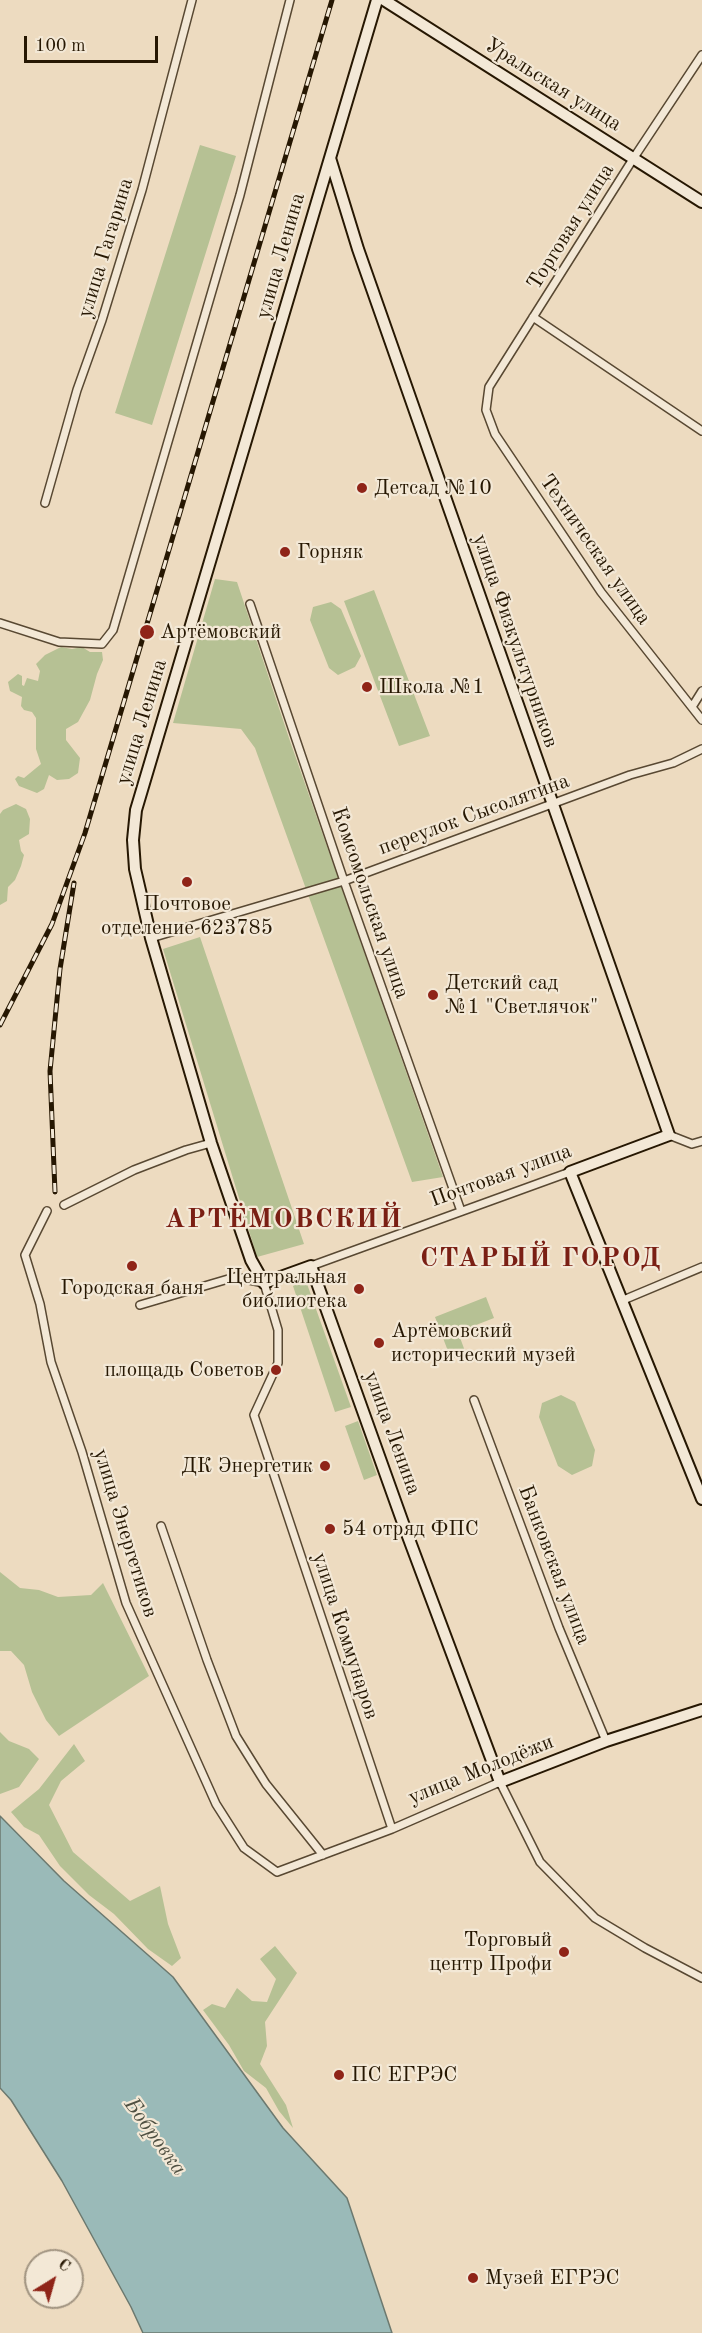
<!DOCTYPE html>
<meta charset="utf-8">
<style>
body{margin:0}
#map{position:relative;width:702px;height:2333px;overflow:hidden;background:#eddbc0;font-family:"Old Standard TT",serif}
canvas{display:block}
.north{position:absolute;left:24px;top:2249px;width:60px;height:60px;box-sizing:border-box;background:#f3e8d6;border:2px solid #a19481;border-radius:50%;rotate:37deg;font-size:16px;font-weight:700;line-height:24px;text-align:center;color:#261702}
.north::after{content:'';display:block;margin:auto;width:21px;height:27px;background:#8f2418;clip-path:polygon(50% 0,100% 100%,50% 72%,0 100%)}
.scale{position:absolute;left:24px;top:36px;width:134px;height:27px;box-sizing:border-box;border:3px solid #261702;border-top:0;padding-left:8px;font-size:18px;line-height:21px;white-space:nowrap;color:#261702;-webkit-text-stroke:4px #f3e8d6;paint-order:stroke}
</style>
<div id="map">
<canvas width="702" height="2333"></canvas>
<div class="north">С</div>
<div class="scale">100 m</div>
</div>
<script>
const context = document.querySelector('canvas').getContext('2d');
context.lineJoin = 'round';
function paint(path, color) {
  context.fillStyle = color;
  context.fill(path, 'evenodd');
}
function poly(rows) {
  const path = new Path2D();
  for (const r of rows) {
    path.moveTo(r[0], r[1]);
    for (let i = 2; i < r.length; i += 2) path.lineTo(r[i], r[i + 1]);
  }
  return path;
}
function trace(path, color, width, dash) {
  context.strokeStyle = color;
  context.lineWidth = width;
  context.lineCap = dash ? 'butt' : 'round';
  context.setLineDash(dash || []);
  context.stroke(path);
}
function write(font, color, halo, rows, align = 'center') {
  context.font = font + ' "Old Standard TT",serif';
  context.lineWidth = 4.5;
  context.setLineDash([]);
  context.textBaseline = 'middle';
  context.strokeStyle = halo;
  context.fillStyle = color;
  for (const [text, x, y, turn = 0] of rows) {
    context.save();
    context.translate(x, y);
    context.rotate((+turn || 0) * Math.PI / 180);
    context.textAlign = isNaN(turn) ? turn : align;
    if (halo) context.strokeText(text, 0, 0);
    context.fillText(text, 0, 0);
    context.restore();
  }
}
paint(poly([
 [200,145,236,156,152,425,115,413],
 [215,579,237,582,290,741,443,1177,412,1182,255,748,241,729,173,723],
 [374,590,430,736,399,746,344,601],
 [331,602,341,609,361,656,355,667,338,675,329,668,310,620,313,607],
 [61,647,72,649,82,647,90,652,102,652,103,660,97,674,90,700,78,722,66,729,66,740,80,758,78,773,69,779,57,780,49,775,44,789,37,793,19,786,15,779,18,776,24,778,41,764,36,749,36,718,32,712,24,710,21,706,22,697,10,691,8,682,18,674,22,676,22,685,24,686,27,678,38,681,40,671,36,664,45,655],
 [16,804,26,809,30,819,29,834,19,840,21,851,24,855,21,866,15,880,8,887,7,901,0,905,0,814,3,810],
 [200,937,304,1244,257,1257,163,949],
 [306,1281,351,1407,335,1412,293,1286],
 [486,1297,494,1318,458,1332,466,1354,451,1359,435,1317],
 [561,1395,575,1402,595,1450,592,1466,572,1475,558,1466,539,1417,542,1403],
 [358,1421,377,1475,364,1480,345,1426],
 [0,1572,20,1588,39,1590,58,1597,91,1595,103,1583,149,1676,59,1736,46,1720,32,1692,24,1665,11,1651,0,1651],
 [0,1732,9,1741,29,1749,39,1759,19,1787,0,1794],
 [74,1744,85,1761,61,1781,49,1805,73,1852,130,1901,160,1886,168,1924,181,1958,172,1966,148,1949,114,1914,89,1895,60,1866,39,1835,24,1827,11,1812,39,1789],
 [275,1946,297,1973,265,2022,267,2046,260,2064,286,2105,293,2128,279,2111,266,2088,244,2071,229,2045,203,2010,212,2004,225,2008,237,1988,252,2001,267,2002,276,1979,260,1959]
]), '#b6c194');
const water = poly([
 [0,1816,64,1881,173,1977,283,2128,347,2198,392,2333,143,2333,131,2307,62,2181,11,2100,0,2088,0,1816]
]);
paint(water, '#9abab8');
trace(water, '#6c796f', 1.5);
const street = poly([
 [702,55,633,159,489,387,486,410,495,434,601,592,702,720],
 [533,317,702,431],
 [45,503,77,390,102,320,142,190,192,0],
 [250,604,344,881,461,1211],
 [0,623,59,642,102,644,113,630,240,195,290,0],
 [692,707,702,691],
 [151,938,344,881,630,775,673,763,702,749],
 [669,1135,692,1144,702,1141],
 [64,1205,134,1170,186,1150,211,1143],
 [47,1211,25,1255,40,1304,51,1362,82,1452,126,1603,216,1804,244,1848,277,1872,392,1829,500,1782,540,1862,595,1918,645,1948,702,1978],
 [311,1266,570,1172],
 [621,1301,702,1267],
 [140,1305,235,1277,264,1283,278,1330,278,1363,254,1415,392,1829],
 [474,1400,559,1628,606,1741],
 [161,1526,207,1660,236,1736,266,1784,323,1855]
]);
const secondary = poly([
 [377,0,136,810,133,840,135,869,151,938,211,1143,251,1260,264,1283,311,1266,403,1523,500,1782,606,1741,702,1710],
 [384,0,702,202],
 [330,158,358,249,669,1135,570,1172,702,1499]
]);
trace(street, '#584832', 10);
trace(secondary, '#261702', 14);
trace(street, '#f3e8d6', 7);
trace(secondary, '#f3e8d6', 10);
const rail = poly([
 [0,1025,52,924,85,833,332,0],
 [55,1192,50,1071,60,969,74,883]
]);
trace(rail, '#261702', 5);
trace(rail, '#f3e8d6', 3, [9]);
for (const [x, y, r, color] of [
 [362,488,6,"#8f2418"],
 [285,552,6,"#8f2418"],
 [147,632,8,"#8f2418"],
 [367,687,6,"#8f2418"],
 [187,882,6,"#8f2418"],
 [433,995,6,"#8f2418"],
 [132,1266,6,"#8f2418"],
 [359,1289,6,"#8f2418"],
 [379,1343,6,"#8f2418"],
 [276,1370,6,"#8f2418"],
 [325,1466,6,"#8f2418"],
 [330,1529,6,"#8f2418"],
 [564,1952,6,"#8f2418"],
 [339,2075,6,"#8f2418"],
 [473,2278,6,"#8f2418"]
]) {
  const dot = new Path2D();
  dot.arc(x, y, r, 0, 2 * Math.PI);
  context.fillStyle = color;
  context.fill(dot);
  trace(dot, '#f3e8d6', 2);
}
write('21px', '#261702', '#f3e8d6', [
 ["Уральская улица",553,85,32],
 ["Торговая улица",571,227,-58],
 ["улица Гагарина",106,248,-73],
 ["улица Ленина",281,256,-74],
 ["Техническая улица",595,550,55],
 ["улица Физкультурников",515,641,71],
 ["улица Ленина",142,722,-73],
 ["переулок Сысолятина",474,815,-20],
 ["Комсомольская улица",370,903,71],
 ["Почтовая улица",501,1176,-20],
 ["улица Ленина",392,1433,70],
 ["улица Энергетиков",125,1533,73],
 ["Банковская улица",554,1565,69],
 ["улица Коммунаров",345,1636,72],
 ["улица Молодёжи",481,1770,-22]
]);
write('21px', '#261702', '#f3e8d6', [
 ["Детсад №10",374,488],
 ["Горняк",297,552],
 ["Артёмовский",160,632],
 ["Школа №1",379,687],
 ["Почтовое",187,904,"center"],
 ["отделение 623785",187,928,"center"],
 ["Детский сад",445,983],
 ["№1 \"Светлячок\"",445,1007],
 ["Центральная",347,1277,"right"],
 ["библиотека",347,1301,"right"],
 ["Городская баня",132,1288,"center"],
 ["Артёмовский",391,1331],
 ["исторический музей",391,1355],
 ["площадь Советов",264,1370,"right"],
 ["ДК Энергетик",313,1466,"right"],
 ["54 отряд ФПС",342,1529],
 ["Торговый",552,1940,"right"],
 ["центр Профи",552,1964,"right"],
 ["ПС ЕГРЭС",351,2075],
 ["Музей ЕГРЭС",485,2278]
], 'left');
write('italic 22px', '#4f5042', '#f3e8d6', [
 ["Бобровка",155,2137,54]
]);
context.letterSpacing = '1.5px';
write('bold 27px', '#7a1f14', '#f3e8d6', [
 ["АРТЁМОВСКИЙ",284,1220],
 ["СТАРЫЙ ГОРОД",541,1259]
]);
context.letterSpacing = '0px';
</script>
